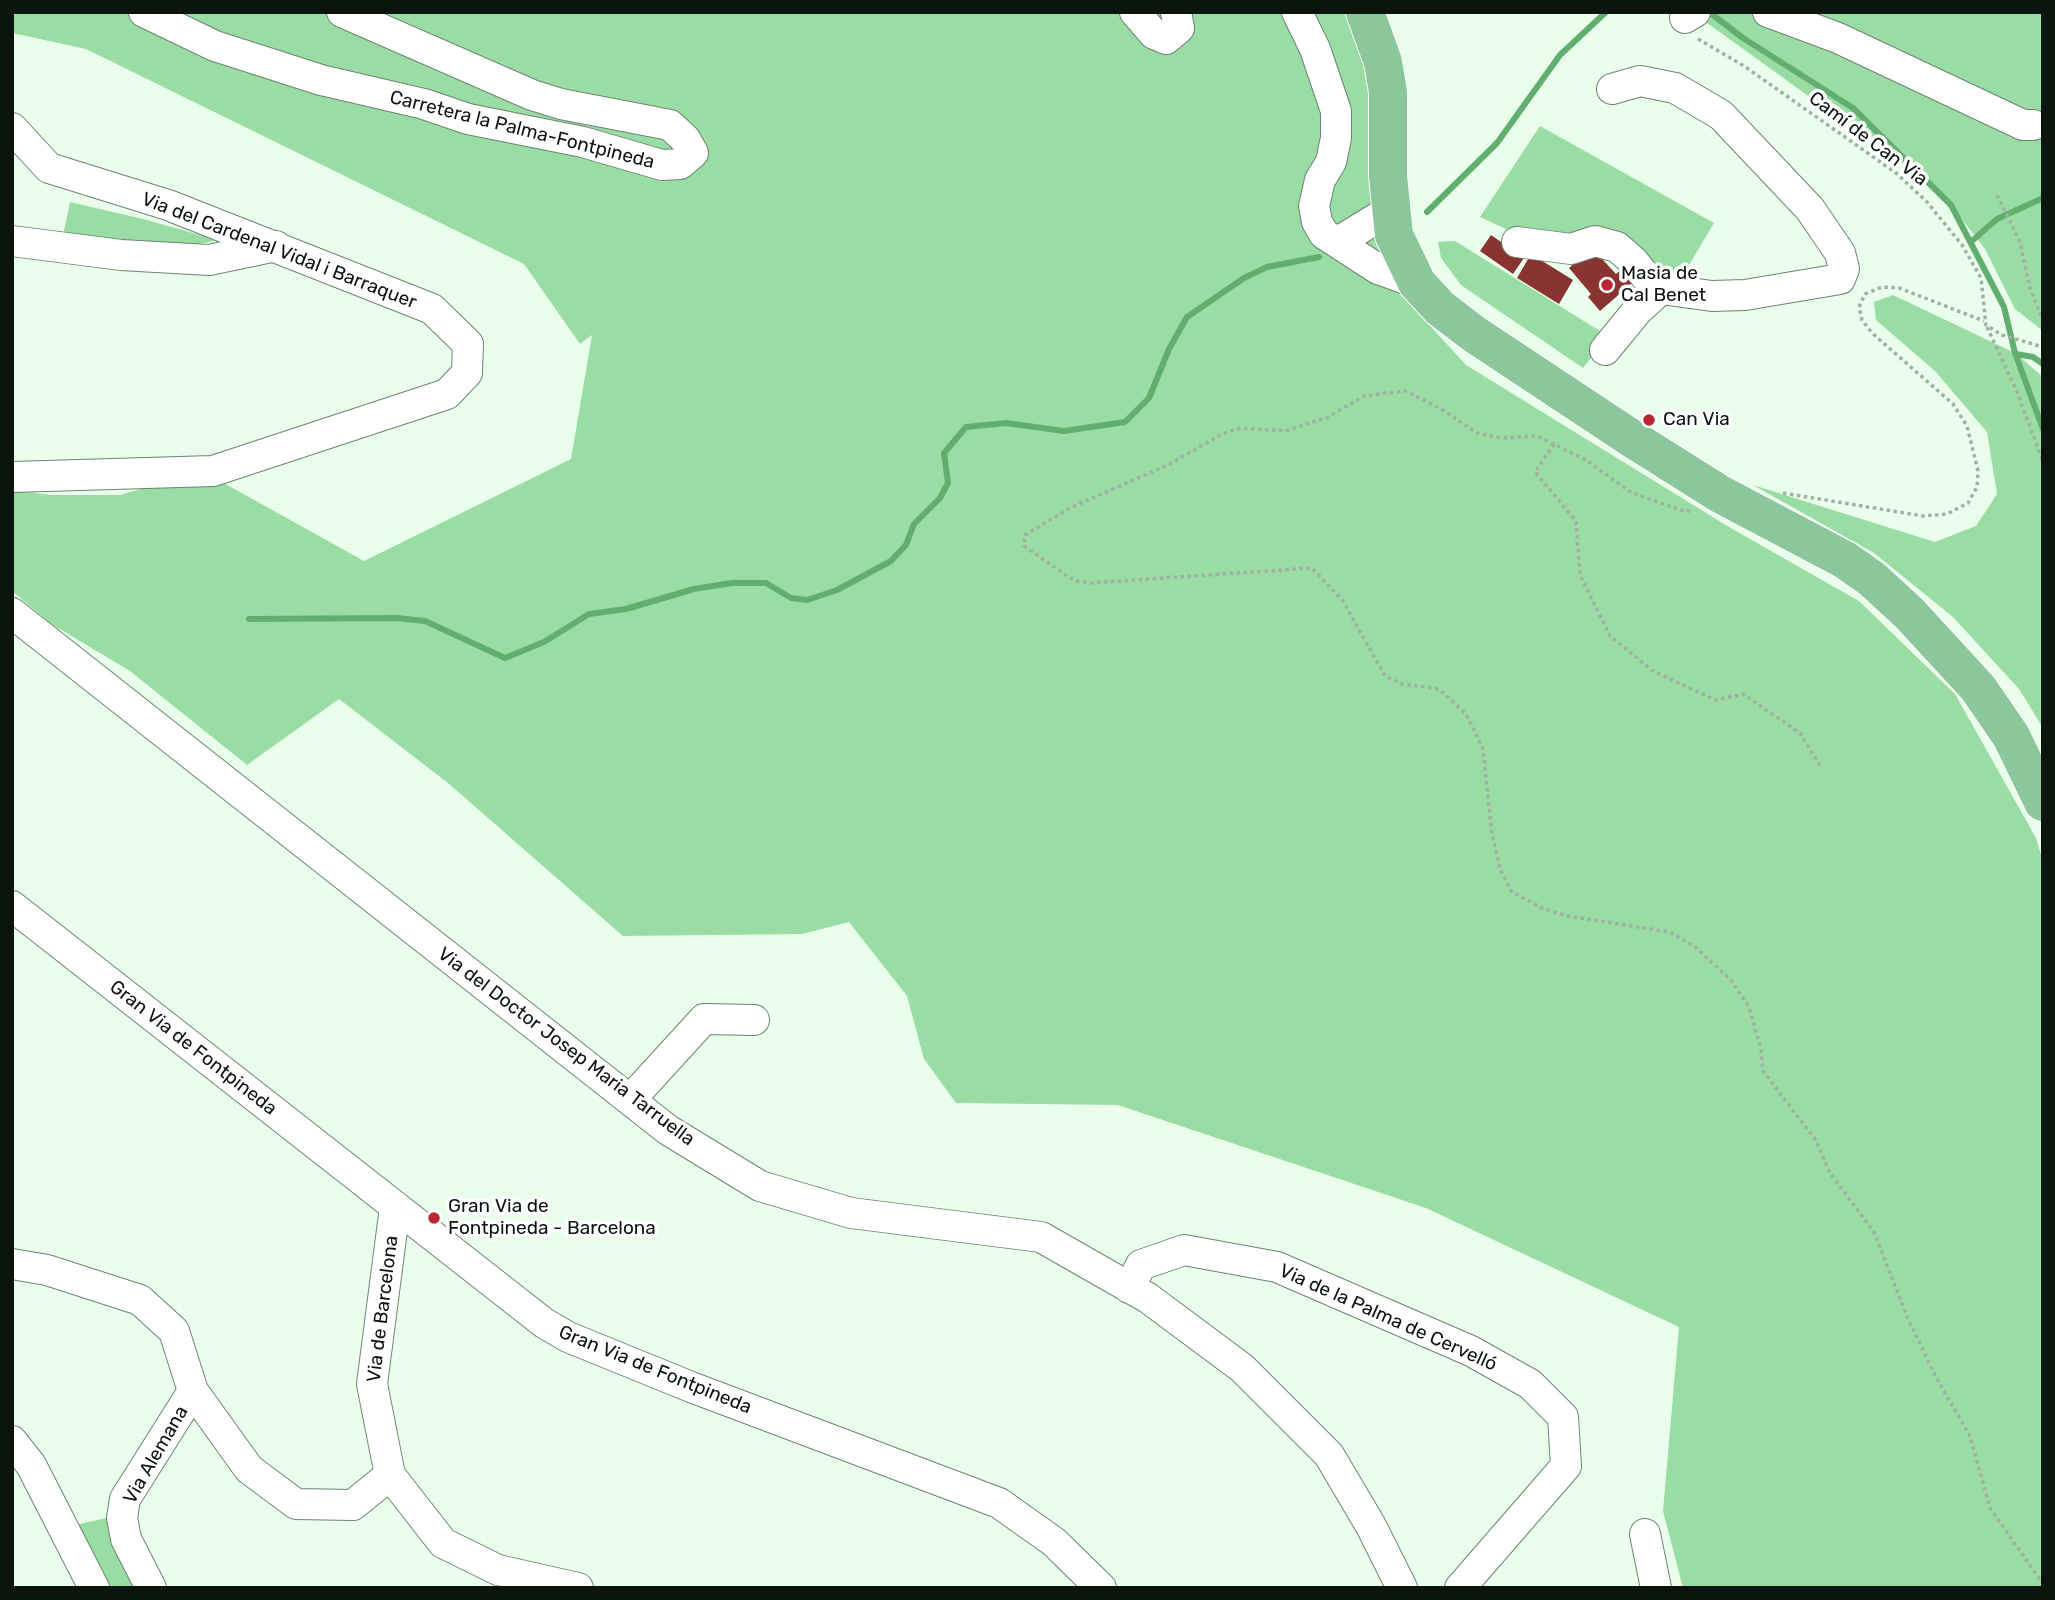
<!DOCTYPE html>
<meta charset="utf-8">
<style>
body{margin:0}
#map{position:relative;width:2055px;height:1600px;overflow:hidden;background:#e9ffeb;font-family:Rubik,sans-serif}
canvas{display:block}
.frame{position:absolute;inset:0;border:14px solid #0c150d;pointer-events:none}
</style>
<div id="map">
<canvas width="2055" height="1600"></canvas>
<div class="frame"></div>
</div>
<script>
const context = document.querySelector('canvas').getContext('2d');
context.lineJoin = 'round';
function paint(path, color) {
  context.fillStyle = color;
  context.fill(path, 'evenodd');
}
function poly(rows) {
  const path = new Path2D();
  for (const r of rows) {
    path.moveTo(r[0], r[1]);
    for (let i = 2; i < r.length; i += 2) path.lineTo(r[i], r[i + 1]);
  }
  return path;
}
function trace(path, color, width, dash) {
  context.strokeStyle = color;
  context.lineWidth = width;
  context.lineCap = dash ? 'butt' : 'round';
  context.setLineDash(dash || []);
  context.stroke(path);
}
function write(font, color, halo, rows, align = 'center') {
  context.font = font + ' Rubik,sans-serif';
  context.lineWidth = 7;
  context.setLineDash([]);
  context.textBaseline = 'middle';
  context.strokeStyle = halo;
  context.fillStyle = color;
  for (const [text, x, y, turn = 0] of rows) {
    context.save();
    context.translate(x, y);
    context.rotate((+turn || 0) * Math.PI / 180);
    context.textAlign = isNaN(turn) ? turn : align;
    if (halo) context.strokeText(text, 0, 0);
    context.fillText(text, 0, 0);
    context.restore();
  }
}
paint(poly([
 [12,12,1351,12,1360,28,1393,261,1378,269,1466,365,1729,527,1859,601,1955,694,2036,838,2043,862,2043,1588,1683,1588,1663,1511,1679,1327,1426,1208,1118,1105,956,1103,924,1059,907,996,849,922,802,934,623,936,448,783,339,699,247,765,130,671,53,625,12,591,12,490,50,495,120,495,176,479,220,481,364,561,571,459,592,335,580,344,524,264,86,49,12,33],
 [1692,12,2043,12,2043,331,2015,309,1985,249,1951,205,1912,171],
 [1540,126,1714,223,1676,287,1631,247,1519,235,1480,217],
 [70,202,143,219,218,240,191,246,63,236],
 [1455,241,1608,336,1583,368,1461,285,1441,258,1438,242],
 [1893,295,2015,353,2043,377,2043,728,2019,689,1953,617,1874,553,1753,485,1935,542,1976,526,1997,494,1987,432,1936,372,1876,320,1874,302],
 [106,1518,140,1588,107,1588,71,1526]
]), '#99dda4');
trace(poly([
 [1709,12,1743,38,1853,108,1951,205,2004,307,2015,353,2043,429],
 [1427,212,1497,143,1560,55,1606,12],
 [1972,241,1997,219,2043,198],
 [2016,354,2033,357,2043,364],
 [249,619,396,618,425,621,505,658,544,642,589,614,626,609,694,589,732,583,766,583,791,598,807,600,837,590,891,561,906,545,914,524,940,498,948,483,944,453,966,427,1006,423,1064,431,1125,422,1149,398,1169,349,1187,317,1244,278,1267,267,1319,257]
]), '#62ae71', 6);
paint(poly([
 [1491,235,1524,258,1513,274,1480,251],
 [1592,248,1616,274,1628,264,1639,277,1600,311,1588,297,1591,294,1569,268],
 [1531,254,1573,280,1559,304,1517,278]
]), '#893433');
const minor = poly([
 [144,12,215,46,321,80,424,104,468,119,583,142,662,165,680,164,693,153,685,139,670,125,561,104,532,95,342,12],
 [1135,12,1154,34,1166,39,1179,28,1176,12],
 [1297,12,1315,49,1336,111,1336,138,1331,162,1320,180,1314,206,1317,222,1324,234,1378,269,1417,283],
 [1768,12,1838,38,2023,125,2033,125],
 [1685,18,1695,12],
 [12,128,49,168,168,205,432,309,468,344,467,373,447,394,213,471,12,477],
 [12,241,121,255,209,260,276,246],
 [1338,242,1390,210],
 [1517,242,1571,249,1595,241,1617,247,1633,261,1652,284,1661,289,1712,296,1745,295,1840,279,1844,269,1840,253,1810,209,1721,115,1675,88,1640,81,1612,89],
 [1605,350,1637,311,1661,289],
 [12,613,668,1130,760,1186,851,1213,1041,1237,1148,1298,1242,1368,1329,1455,1371,1526,1402,1588],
 [12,906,544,1323,568,1337,691,1387,999,1503,1054,1542,1101,1588],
 [630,1100,704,1019,754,1020],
 [395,1207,372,1384,390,1475,443,1543,498,1570,578,1588],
 [12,1264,47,1270,140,1300,174,1331,193,1391,125,1499,122,1518,126,1539,151,1588],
 [1129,1288,1141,1265,1184,1250,1277,1267,1471,1351,1530,1384,1563,1417,1566,1466,1460,1588],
 [193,1391,249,1469,296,1504,353,1505,390,1475],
 [12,1441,31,1465,94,1588],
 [1645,1534,1656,1588]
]);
const major = poly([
 [1365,12,1383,62,1388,92,1388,176,1394,235,1417,283,1440,308,1474,334,1631,438,1720,494,1845,560,1872,579,1909,613,1978,688,2011,736,2043,802]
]);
trace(minor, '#6c8570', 32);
trace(major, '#fff', 40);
trace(poly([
 [1698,39,1744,66,1896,173,1927,202,1962,245,1981,278,1986,325,2002,335,2043,347],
 [1997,195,2020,242,2030,288,2043,321],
 [1987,327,2017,392,2043,462],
 [1554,444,1535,472,1576,521,1580,575,1610,636,1653,671,1715,700,1743,694,1800,733,1821,767],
 [1783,493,1923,516,1947,514,1968,503,1977,487,1978,471,1967,426,1953,404,1872,333,1862,320,1859,307,1865,294,1882,287,1899,288,1984,321],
 [1690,510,1687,512,1632,493,1586,460,1537,436,1502,438,1477,433,1443,410,1406,391,1364,396,1328,417,1285,431,1241,428,1222,434,1168,465,1072,507,1025,535,1024,546,1075,581,1090,583,1312,568,1343,601,1385,676,1402,684,1439,689,1466,714,1483,749,1492,834,1500,869,1512,892,1544,909,1568,916,1670,932,1695,947,1731,980,1749,1007,1761,1050,1763,1071,1815,1139,1830,1173,1874,1232,1908,1319,1937,1379,1970,1436,1990,1508,2043,1584]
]), '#a0b1a1', 3.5, [3.5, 3.5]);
trace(minor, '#fff', 30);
trace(major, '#8cc69b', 38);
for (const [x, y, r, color] of [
 [1607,285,7,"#b92831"],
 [1649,420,7,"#b92831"],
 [434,1218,7,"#b92831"]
]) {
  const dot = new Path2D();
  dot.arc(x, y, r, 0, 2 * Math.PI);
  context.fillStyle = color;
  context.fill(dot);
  trace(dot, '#fff', 2.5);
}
write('19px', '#0c150d', '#fff', [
 ["Carretera la Palma-Fontpineda",522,130,14],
 ["Camí de Can Via",1868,139,37],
 ["Via del Cardenal Vidal i Barraquer",279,251,21],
 ["Via del Doctor Josep Maria Tarruella",566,1047,37],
 ["Gran Via de Fontpineda",193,1048,38],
 ["Via de Barcelona",383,1309,-83],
 ["Via de la Palma de Cervelló",1388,1318,24],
 ["Gran Via de Fontpineda",655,1370,22],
 ["Via Alemana",156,1455,-60]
]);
write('19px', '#0c150d', '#fff', [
 ["Masia de",1621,274],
 ["Cal Benet",1621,296],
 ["Can Via",1663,420],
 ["Gran Via de",448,1207],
 ["Fontpineda - Barcelona",448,1229]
], 'left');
</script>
